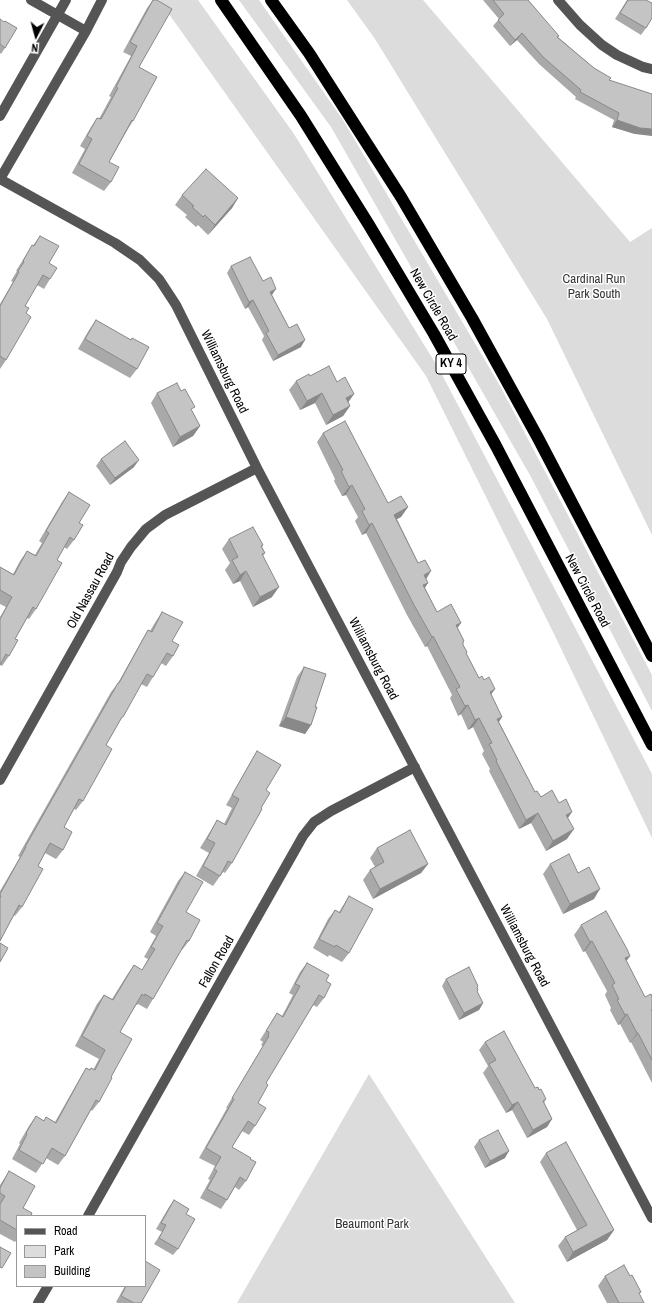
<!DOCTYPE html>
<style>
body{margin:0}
#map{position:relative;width:652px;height:1303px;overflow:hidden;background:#fff;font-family:"Archivo Narrow",sans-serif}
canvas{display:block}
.legend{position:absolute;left:16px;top:1215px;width:130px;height:72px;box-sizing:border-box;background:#fff;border:1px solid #999;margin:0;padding:5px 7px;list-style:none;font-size:12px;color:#000}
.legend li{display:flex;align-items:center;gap:8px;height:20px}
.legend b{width:20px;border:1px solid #999}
.north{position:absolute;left:16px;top:16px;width:40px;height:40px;-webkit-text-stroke:3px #fff;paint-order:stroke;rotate:186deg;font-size:11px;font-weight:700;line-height:16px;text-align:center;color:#000}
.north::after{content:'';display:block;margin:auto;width:14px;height:18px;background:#000;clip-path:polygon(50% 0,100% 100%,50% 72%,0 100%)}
</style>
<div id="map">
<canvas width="652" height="1303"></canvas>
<ul class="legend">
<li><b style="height:5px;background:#555"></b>Road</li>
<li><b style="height:11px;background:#dcdcdc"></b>Park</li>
<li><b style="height:11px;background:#c4c4c4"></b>Building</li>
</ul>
<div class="north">N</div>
</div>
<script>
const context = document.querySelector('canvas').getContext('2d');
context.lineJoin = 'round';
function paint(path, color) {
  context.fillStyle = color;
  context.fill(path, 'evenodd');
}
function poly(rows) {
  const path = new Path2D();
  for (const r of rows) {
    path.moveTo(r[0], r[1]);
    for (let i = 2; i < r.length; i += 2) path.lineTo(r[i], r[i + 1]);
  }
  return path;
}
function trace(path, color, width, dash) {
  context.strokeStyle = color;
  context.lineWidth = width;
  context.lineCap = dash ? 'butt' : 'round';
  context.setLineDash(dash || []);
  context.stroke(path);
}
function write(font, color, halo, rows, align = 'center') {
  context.font = font + ' "Archivo Narrow",sans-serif';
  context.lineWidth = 3;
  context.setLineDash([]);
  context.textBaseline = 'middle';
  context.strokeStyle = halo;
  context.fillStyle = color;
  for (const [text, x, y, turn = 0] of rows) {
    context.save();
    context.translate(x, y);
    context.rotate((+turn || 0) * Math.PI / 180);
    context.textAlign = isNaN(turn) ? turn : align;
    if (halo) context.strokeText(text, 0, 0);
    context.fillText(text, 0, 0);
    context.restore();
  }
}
paint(poly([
 [159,0,198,0,294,134,439,369,652,774,652,838,555,636,426,376],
 [239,0,259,0,343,120,499,384,652,675,652,711,531,477,331,127],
 [347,0,423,0,509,100,630,242,652,228,652,535,547,319,375,39],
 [369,1074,515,1303,237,1303]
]), '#dcdcdc');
trace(poly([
 [31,0,86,31],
 [558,0,580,25,602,45,617,55,643,67,652,69],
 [0,116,66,0],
 [0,179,115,243,140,260,159,279,176,305,257,468,652,1218],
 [0,179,86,31,102,0],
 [0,780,117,572,121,562,131,547,146,529,165,515,257,468],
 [88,1216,303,836,314,822,331,811,415,767],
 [38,1303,48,1286]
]), '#555', 10);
trace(poly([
 [221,0,301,116,369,225,434,334,496,446,652,745],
 [271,0,309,53,401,197,472,318,538,438,652,656]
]), '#000', 12);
paint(poly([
 [153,0,139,67,133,121,128,129,109,162,111,182,104,191,72,173,85,149,80,146,91,127,97,118,99,119,111,97,109,96,131,56,123,52,147,8],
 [483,0,528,0,558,37,594,68,609,80,635,134,612,127,614,120,575,99,576,97,539,64,517,40,510,46,493,26,499,19],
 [627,0,646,0,646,28,641,35,615,19],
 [0,19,5,48,1,54,0,53],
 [182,195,238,198,232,208,208,235,198,225,196,227,185,217,187,215,175,205],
 [40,236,49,263,50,279,44,289,37,285,25,306,26,313,6,360,0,369,0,304,13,282,11,281,17,271,16,271,26,255],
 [231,266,263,281,272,295,289,328,301,347,273,361,262,340,264,336,248,307,245,309,227,273],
 [96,320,131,340,132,338,137,369,130,378,78,349,89,330],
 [310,376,337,382,354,394,348,402,350,406,343,416,326,425,315,403,300,410,289,390,296,381],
 [181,391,200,426,193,436,173,447,151,403,157,393],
 [323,433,388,503,408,507,401,517,397,519,428,583,425,588,437,612,457,628,464,641,463,643,463,645,467,652,466,654,479,678,491,695,502,717,499,722,535,792,568,819,567,839,546,851,531,823,519,829,489,771,490,769,482,754,484,751,473,727,468,730,461,714,458,716,450,698,452,695,427,646,425,647,407,615,366,533,362,535,355,521,358,517,346,495,342,496,334,481,335,479,317,442],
 [101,459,134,467,110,485,96,466],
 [69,492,79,523,74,540,67,549,64,547,57,560,36,609,29,619,27,618,15,639,9,656,2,666,0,665,0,617,6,607,0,604,0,567,13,574,20,561,27,551,35,555,42,543,39,541,62,502],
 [229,539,263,545,262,547,265,553,263,556,272,597,253,607,240,581,233,584,225,570,230,563,222,549],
 [162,612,172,641,173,656,166,666,161,663,153,677,147,687,141,684,106,745,83,801,76,810,74,809,64,827,63,850,56,859,45,853,38,866,22,907,15,916,14,915,0,941,0,891,20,857,18,856,111,692,118,683,142,640,148,630,150,631,156,621],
 [304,667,315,707,311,725,305,734,279,726,297,677],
 [257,751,266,790,261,808,232,863,225,873,223,872,213,886,196,876,209,853,200,848,211,830,217,820,224,824,232,808,226,805,251,761],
 [377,848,428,864,421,873,373,899,363,880,370,870,375,867,370,858],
 [550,864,578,873,594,899,563,914,543,874],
 [185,872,186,912,189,941,182,950,181,950,153,999,147,1009,138,1004,137,1005,136,1005,120,1032,111,1077,99,1102,92,1111,91,1110,65,1156,58,1165,46,1158,36,1173,12,1159,20,1144,19,1143,29,1126,36,1116,44,1121,46,1117,55,1122,80,1078,86,1068,90,1070,93,1070,99,1059,75,1046,97,1004,104,995,112,999,127,975,134,965,142,970,148,959,144,957,156,936,150,932,178,881],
 [349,896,349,953,342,962,329,955,328,957,313,948,328,919,335,910,339,912],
 [581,925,630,956,626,961,645,997,652,997,652,1083,631,1042,630,1043,620,1024,618,1025,610,1010,611,1008,605,995,607,991,585,951,583,952,574,935],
 [307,963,326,981,324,998,317,1007,313,1005,266,1083,258,1103,255,1126,249,1135,242,1131,232,1147,246,1181,239,1190,235,1187,227,1200,221,1209,200,1198,210,1180,208,1179,215,1166,199,1158,227,1108,226,1108,263,1046,261,1045,263,1042,260,1040,277,1013,282,1016,293,995,289,993,300,972],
 [446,979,478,986,477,987,477,992,483,1003,479,1010,459,1020,442,986],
 [485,1042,535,1088,539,1090,546,1099,544,1103,552,1119,547,1127,527,1138,512,1110,506,1113,483,1073,488,1066,479,1050],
 [479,1140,505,1158,485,1168,474,1147],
 [546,1153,614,1230,607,1240,567,1262,558,1246,565,1237,577,1230,540,1162],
 [9,1171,17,1216,17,1239,15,1242,0,1234,0,1185],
 [174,1200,186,1214,178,1249,173,1255,154,1244,162,1232,156,1229,169,1207],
 [605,1276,630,1276,641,1292,639,1294,644,1303,607,1303,598,1286],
 [125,1286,145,1286,141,1303,118,1303,116,1302]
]), '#a9a9a9');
paint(poly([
 [522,33,517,40,510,46,515,40],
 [617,120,652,129,652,136,635,134,612,127],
 [238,198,232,208,208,235,215,225],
 [276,289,272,295,265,299,270,292],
 [253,300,248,307,245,309,249,302],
 [305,340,301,347,273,361,278,355],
 [322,393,315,403,300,410,307,401],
 [354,394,347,404,346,398],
 [350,406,343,416,326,425,333,415],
 [200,426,193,436,173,447,180,437],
 [139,460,134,467,110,485,115,478],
 [352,485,346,495,342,496,349,487],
 [408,507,401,517,387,524,394,515],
 [372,523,366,533,362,535,369,525],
 [246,571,240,581,233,584,240,575],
 [431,571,425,581,424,575],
 [428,583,421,592,423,585],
 [279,587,272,597,253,607,260,597],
 [461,623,454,633,456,625],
 [433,636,427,646,425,647,432,637],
 [495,689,488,699,490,692],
 [468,705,461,714,458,716,465,706],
 [286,717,311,725,305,734,279,726],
 [502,717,495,727,497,719],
 [479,718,473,727,468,730,475,720],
 [572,812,566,821,566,815],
 [538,813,531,823,519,829,526,820],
 [574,829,567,839,546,851,553,841],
 [428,864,421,873,373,899,380,889],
 [600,889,594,899,563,914,570,904],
 [592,941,585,951,583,952,590,942],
 [630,956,623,966,625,958],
 [483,1003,479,1010,459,1020,464,1013],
 [627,1014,620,1024,618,1025,625,1015],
 [637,1033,638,1033,631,1042,630,1043],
 [518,1102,512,1110,506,1113,512,1105],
 [552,1119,547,1127,527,1138,533,1130],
 [509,1151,505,1158,485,1168,490,1161],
 [614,1230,607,1240,567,1262,573,1252]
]), '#898989');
const building = poly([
 [153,0,157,0,172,9,139,67,157,77,133,121,132,120,109,162,119,167,111,182,79,164,92,139,87,136,97,118,101,119,118,88,116,87,137,46,130,42,153,0],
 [493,0,528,0,559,36,557,37,594,68,611,78,609,80,652,94,652,129,640,128,617,120,619,113,580,92,581,90,543,57,522,33,515,40,498,20,504,14,493,0],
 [628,0,646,0,652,3,652,18,646,28,620,13,628,0],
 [0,19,4,22,5,21,17,28,5,48,0,44,0,19],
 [206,169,238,198,215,225,205,215,203,217,192,207,194,206,182,195,206,169],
 [40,236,59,246,49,263,57,268,50,279,43,275,25,306,29,308,26,313,31,317,6,360,0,356,0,306,19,272,18,271,24,262,23,261,32,245,34,246,40,236],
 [250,257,263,281,271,277,276,289,270,292,289,328,297,324,305,340,278,355,266,333,269,331,253,300,249,302,231,266,250,257],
 [96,320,131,340,132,338,149,347,137,369,85,339,96,320],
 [329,366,337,382,345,377,354,394,346,398,350,406,333,415,322,393,307,401,296,381,309,374,310,376,329,366],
 [177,383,181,391,185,389,195,407,191,409,200,426,180,437,157,393,177,383],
 [345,421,388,503,401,496,408,507,394,515,418,563,425,560,431,571,424,575,428,583,423,585,437,612,451,604,461,623,456,625,464,641,463,642,463,645,467,652,466,653,479,678,482,676,484,680,489,677,495,689,490,692,502,717,497,719,535,792,537,791,541,797,552,790,559,803,566,799,572,812,566,815,574,829,553,841,538,813,526,820,496,761,497,760,489,744,492,743,479,718,475,720,468,705,465,706,456,689,460,687,433,636,432,637,414,605,372,523,369,525,362,511,365,509,352,485,349,487,341,471,343,470,323,433,345,421],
 [125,441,139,460,115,478,101,459,125,441],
 [69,492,90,505,79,523,83,525,74,540,70,537,57,560,62,563,36,609,33,607,15,639,18,640,9,656,6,654,0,665,0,619,12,597,0,590,0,567,14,575,27,551,36,556,49,533,46,531,69,492],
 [253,527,263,545,261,546,265,553,262,554,279,587,260,597,246,571,240,575,232,560,238,557,229,539,253,527],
 [162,612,183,622,172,641,179,645,173,656,167,653,153,677,147,674,123,717,122,717,106,745,112,749,83,801,79,799,64,827,72,832,63,850,50,843,38,866,43,869,22,907,19,905,0,941,0,898,1,896,0,895,0,894,26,847,25,847,118,683,119,683,148,630,152,632,162,612],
 [304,667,326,674,315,707,317,707,311,725,286,717,304,667],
 [257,751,281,765,266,790,270,793,261,808,262,809,232,863,228,861,220,876,203,866,215,843,207,839,217,820,226,825,239,799,232,795,257,751],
 [410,830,428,864,380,889,370,870,384,862,377,848,410,830],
 [569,854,578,873,589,867,600,889,570,904,550,864,569,854],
 [185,872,203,882,186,912,200,920,189,941,187,940,153,999,145,994,144,996,142,994,120,1032,132,1039,111,1077,112,1078,99,1102,96,1100,65,1156,52,1148,43,1164,19,1150,27,1134,26,1133,36,1116,44,1121,46,1117,56,1123,86,1068,90,1070,91,1068,95,1070,105,1050,82,1036,104,995,113,1000,134,965,142,970,155,949,151,947,163,926,157,923,185,872],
 [349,896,373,909,349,953,336,945,335,947,319,939,335,910,340,913,349,896],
 [606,911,627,949,630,956,625,958,645,997,651,994,652,997,652,1010,651,1010,652,1011,652,1060,638,1033,637,1033,627,1014,625,1015,617,1000,619,999,612,985,615,983,592,941,590,942,581,925,606,911],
 [0,943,8,948,0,962,0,943],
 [307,963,329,975,326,981,331,984,324,998,319,995,266,1083,268,1085,258,1103,266,1108,255,1126,248,1121,232,1147,251,1158,250,1159,256,1162,246,1181,240,1177,227,1200,207,1189,217,1171,214,1169,221,1157,206,1148,234,1099,232,1098,269,1036,268,1036,269,1032,266,1031,277,1013,283,1017,300,986,295,984,307,963],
 [469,967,478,986,477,987,478,990,477,991,483,1003,464,1013,446,979,469,967],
 [504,1031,535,1088,538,1087,539,1090,541,1089,546,1099,543,1101,552,1119,533,1130,518,1102,512,1105,489,1064,496,1060,485,1042,504,1031],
 [498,1130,509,1151,490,1161,479,1140,498,1130],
 [566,1142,614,1230,573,1252,565,1237,587,1225,546,1153,566,1142],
 [9,1171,35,1186,23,1208,32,1213,31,1216,17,1216,17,1230,0,1220,0,1204,5,1196,0,1193,0,1188,9,1171],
 [174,1200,189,1209,186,1214,195,1219,178,1249,159,1238,166,1225,161,1223,174,1200],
 [0,1247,11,1253,2,1268,0,1267,0,1247],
 [145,1261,160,1270,141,1303,134,1303,121,1296,126,1286,145,1286,145,1261],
 [624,1265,630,1276,632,1275,641,1292,639,1293,644,1303,619,1303,605,1276,624,1265]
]);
paint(building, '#c4c4c4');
trace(building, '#898989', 1);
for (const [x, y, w] of [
 [451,364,30]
]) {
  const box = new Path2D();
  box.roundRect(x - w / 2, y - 10, w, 20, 3);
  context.fillStyle = '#fff';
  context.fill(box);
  trace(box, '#000', 1);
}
write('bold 12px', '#000', null, [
 ["KY 4",451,364]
]);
write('13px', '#333', '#fff', [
 ["Cardinal Run",594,280],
 ["Park South",594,295],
 ["Beaumont Park",372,1225]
]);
write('13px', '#000', '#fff', [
 ["New Circle Road",433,305,60],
 ["Williamsburg Road",224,372,64],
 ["Old Nassau Road",91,591,-61],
 ["New Circle Road",587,591,62],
 ["Williamsburg Road",373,659,62],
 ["Williamsburg Road",524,946,62],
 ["Fallon Road",217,962,-60]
]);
</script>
